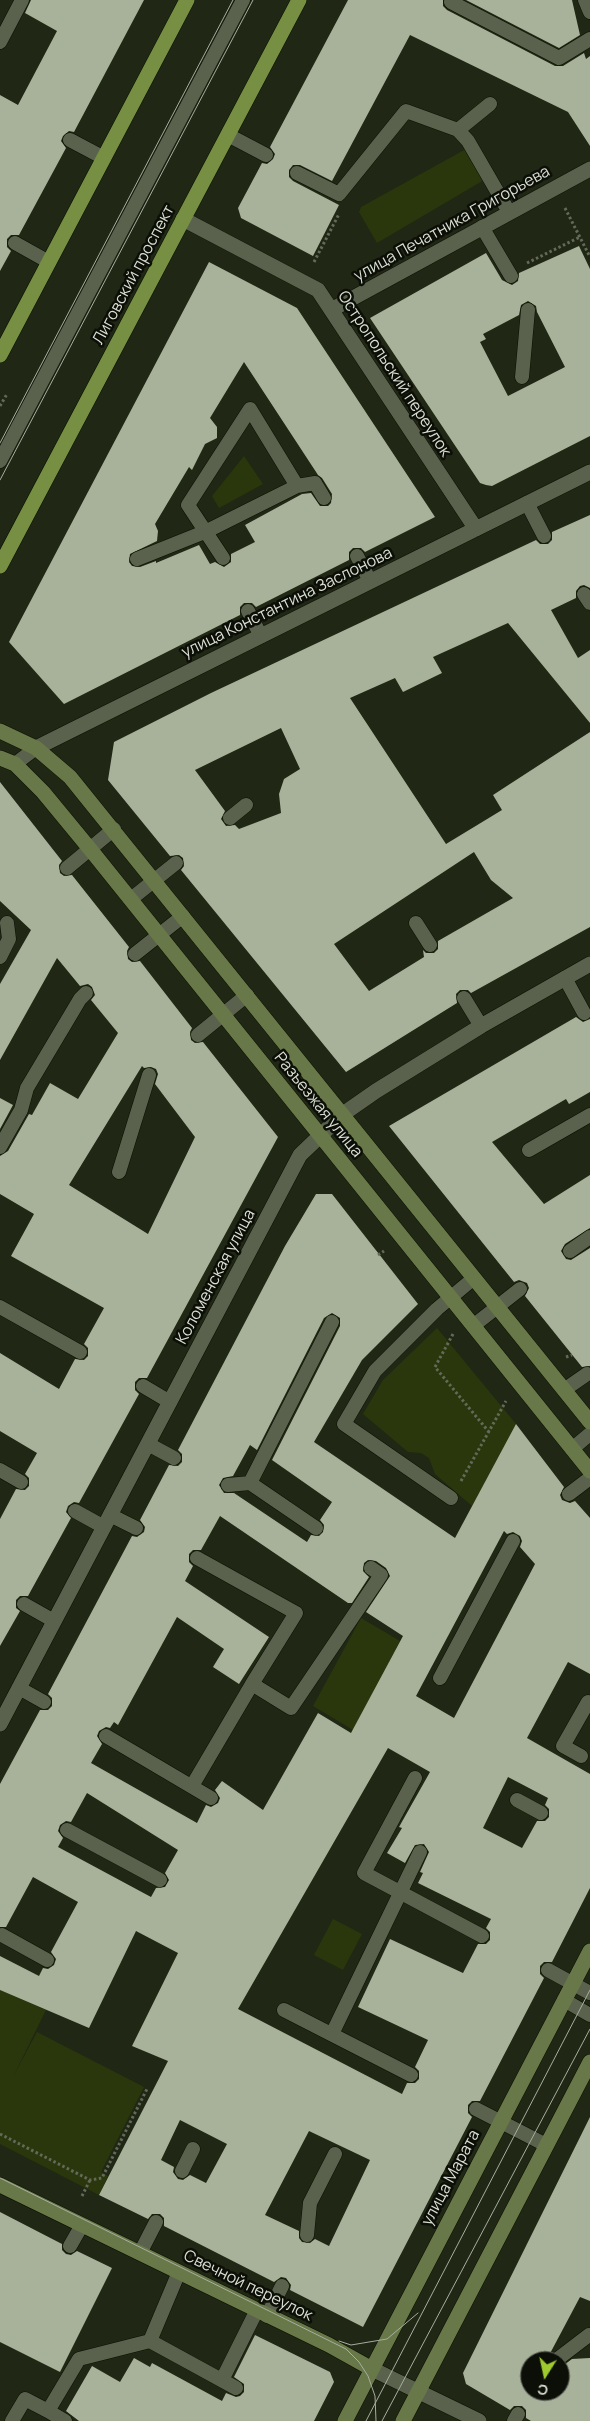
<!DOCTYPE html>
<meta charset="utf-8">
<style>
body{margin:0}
#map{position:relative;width:590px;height:2421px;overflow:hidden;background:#202714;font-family:Manrope,sans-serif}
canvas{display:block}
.north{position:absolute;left:520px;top:2351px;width:50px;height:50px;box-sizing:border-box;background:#0c0f07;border:1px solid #5e6259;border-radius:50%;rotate:190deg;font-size:14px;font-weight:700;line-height:20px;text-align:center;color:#dadfd3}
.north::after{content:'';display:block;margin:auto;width:18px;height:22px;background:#9eca2f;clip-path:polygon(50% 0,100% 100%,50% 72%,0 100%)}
</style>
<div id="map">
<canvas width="590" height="2421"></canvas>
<div class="north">С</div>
</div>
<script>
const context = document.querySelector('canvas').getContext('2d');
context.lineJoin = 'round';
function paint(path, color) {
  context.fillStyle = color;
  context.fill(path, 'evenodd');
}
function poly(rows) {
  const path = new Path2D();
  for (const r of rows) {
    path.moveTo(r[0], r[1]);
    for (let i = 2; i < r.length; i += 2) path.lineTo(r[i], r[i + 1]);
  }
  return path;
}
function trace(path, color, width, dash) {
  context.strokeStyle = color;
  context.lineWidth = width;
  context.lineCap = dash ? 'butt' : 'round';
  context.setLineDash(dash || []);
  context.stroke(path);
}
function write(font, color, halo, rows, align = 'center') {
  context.font = font + ' Manrope,sans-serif';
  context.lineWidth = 5;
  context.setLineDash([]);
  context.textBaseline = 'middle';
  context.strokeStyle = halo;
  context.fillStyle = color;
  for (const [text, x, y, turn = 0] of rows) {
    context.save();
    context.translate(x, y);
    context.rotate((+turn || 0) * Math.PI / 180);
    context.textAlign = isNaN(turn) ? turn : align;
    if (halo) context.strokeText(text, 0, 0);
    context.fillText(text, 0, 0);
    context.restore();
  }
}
paint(poly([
 [466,149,484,180,377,243,359,212,361,207],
 [244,456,263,484,219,508,212,496],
 [437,1328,516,1424,472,1506,435,1474,429,1458,421,1453,408,1452,363,1414,383,1380],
 [361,1618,400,1641,353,1730,313,1706],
 [333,1919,362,1934,343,1970,314,1955],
 [0,1990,46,2010,13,2077,37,2032,144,2087,101,2172,108,2176,99,2195,0,2144]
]), '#2a370c');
paint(poly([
 [31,0,144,0,74,132,69,131,63,136,61,141,66,148,19,235,11,235,7,239,7,247,11,251,0,271,0,95,18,105,57,31,25,13],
 [348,0,443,0,443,6,447,10,555,66,563,66,584,53,586,59,590,56,590,146,568,112,410,35,332,181,300,165,293,165,289,170,289,177,293,181,339,205,313,256,241,218,238,208,262,163,267,164,273,159,275,154,270,147],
 [466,0,572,0,580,35,559,48],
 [579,246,590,269,590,436,492,486,486,485,480,483,370,318,486,253,502,280,512,285,518,281,519,273],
 [528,301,536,306,537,312,565,367,508,396,480,342,486,339,483,334,519,315,521,305],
 [209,262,297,308,435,517,365,552,361,548,353,548,349,552,349,560,256,607,252,603,244,603,240,607,240,615,64,704,9,642],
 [244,362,318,475,322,478,332,494,331,503,328,506,320,506,311,493,302,494,245,525,255,542,231,554,231,562,224,567,215,562,210,564,199,545,156,563,156,561,140,567,132,566,129,562,130,554,157,541,158,531,155,524,189,467,192,470,205,444,217,438,217,427,210,418],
 [590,515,590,588,584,585,580,586,576,591,576,598,551,610,578,658,590,650,590,723,508,623,433,657,442,673,403,692,395,678,350,698,446,844,502,810,493,795,590,732,590,927,471,993,468,990,460,990,456,994,457,1003,346,1072,181,870,184,866,183,858,179,855,170,856,108,780,114,742,211,693,536,540,540,544,548,544,552,540,552,532],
 [281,728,300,769,284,779,279,794,281,813,239,829,235,825,226,826,221,819,225,811,195,770],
 [474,852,491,880,513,898,438,941,438,949,434,953,426,953,423,950,424,957,369,991,334,944],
 [0,782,62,861,59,865,60,873,64,876,72,875,129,947,127,951,128,959,132,962,140,961,192,1028,190,1032,191,1040,195,1043,203,1042,278,1137,147,1378,139,1378,135,1382,135,1390,139,1394,79,1503,74,1502,68,1506,66,1512,71,1518,28,1596,20,1596,16,1600,16,1608,20,1611,0,1646,0,1519,16,1489,25,1490,29,1486,29,1478,25,1474,37,1453,0,1431,0,1353,59,1389,75,1359,84,1360,88,1356,88,1348,84,1344,104,1308,11,1256,34,1214,0,1194,0,1156,8,1151,29,1114,32,1115,50,1083,78,1099,118,1033,91,1000,95,995,92,987,88,984,80,986,57,958,0,1060,0,984,31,930,0,901],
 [142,1066,144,1068,151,1067,156,1069,158,1074,155,1084,195,1137,148,1234,69,1185],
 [576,1017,583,1022,590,1019,590,1092,569,1104,566,1099,492,1142,544,1204,590,1175,590,1228,565,1244,561,1251,566,1259,571,1260,590,1248,590,1366,582,1367,525,1296,529,1288,527,1283,519,1280,514,1282,389,1126],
 [0,1098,13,1105,0,1129],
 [316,1194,332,1194,418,1304,362,1360,314,1442,455,1538,516,1424,564,1487,560,1495,562,1500,570,1503,575,1501,590,1518,590,1674,568,1662,527,1738,590,1774,590,1888,552,1962,544,1962,540,1966,540,1974,544,1978,480,2101,472,2101,468,2105,468,2113,472,2117,363,2327,290,2290,291,2285,286,2278,281,2277,274,2282,164,2226,164,2218,160,2214,152,2214,148,2219,99,2195,168,2061,132,2046,178,1953,136,1931,89,2028,0,1990,0,1956,39,1976,43,1968,48,1969,54,1965,56,1959,51,1952,78,1902,33,1877,6,1927,0,1927,0,1784,40,1710,48,1710,52,1706,52,1698,48,1694,132,1536,137,1537,144,1532,145,1527,140,1520,169,1465,178,1466,182,1462,182,1454,178,1450,285,1246],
 [332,1313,340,1318,340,1326,272,1460,332,1502,320,1520,324,1525,323,1532,319,1536,311,1535,307,1542,234,1493,224,1493,219,1485,223,1478,233,1476,250,1445,257,1450,324,1318],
 [220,1516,348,1603,352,1603,369,1577,363,1571,364,1563,368,1560,376,1561,386,1568,390,1576,366,1612,403,1636,351,1733,318,1713,263,1810,222,1781,215,1790,220,1798,218,1803,211,1807,206,1805,197,1823,91,1763,102,1744,97,1736,99,1731,106,1727,110,1728,114,1722,118,1725,177,1617,224,1649,213,1667,239,1684,269,1637,185,1581,193,1566,189,1562,189,1554,193,1550,201,1550],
 [504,1531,507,1534,513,1532,520,1536,522,1541,520,1547,535,1564,454,1718,416,1696],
 [388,1748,430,1772,399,1827,402,1828,387,1853,405,1863,415,1845,424,1844,429,1852,420,1872,423,1873,418,1883,491,1919,486,1928,490,1932,490,1940,486,1944,478,1944,463,1973,390,1939,358,2007,428,2040,415,2067,419,2071,419,2079,415,2083,407,2083,402,2094,238,2009],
 [508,1777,548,1798,545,1805,549,1809,549,1817,545,1821,537,1821,522,1848,483,1828],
 [87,1793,178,1850,165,1873,169,1880,165,1887,156,1888,151,1897,58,1847,63,1838,58,1831,60,1825,66,1821,71,1822],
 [180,2120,227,2144,206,2183,190,2175,183,2180,178,2179,173,2172,174,2167,161,2160],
 [309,2131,370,2160,329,2246,315,2239,310,2243,302,2242,299,2238,299,2231,265,2215],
 [590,2117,590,2301,580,2297,546,2361,530,2361,530,2391,560,2391,560,2368,572,2359,590,2358,590,2421,531,2421,526,2418,526,2410,522,2406,514,2406,510,2410,466,2384,463,2373],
 [0,2212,62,2244,62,2250,66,2254,71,2255,77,2251,112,2268,60,2372,0,2342],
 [255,2335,330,2372,334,2382,314,2421,79,2421,66,2411,92,2366,120,2382,134,2358,150,2367,152,2363,222,2401,226,2393,236,2397,240,2396,244,2392,244,2384,234,2377]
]), '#a8b29a');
const lane = poly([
 [585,0,590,12],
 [451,2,559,58,590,39],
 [0,42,22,0],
 [458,130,490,104],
 [228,135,266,155],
 [70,140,104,158],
 [297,173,339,194,406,111,458,130,468,141,509,212],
 [482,227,511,276],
 [15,243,49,262],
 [522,377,528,310],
 [0,461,243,0],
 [527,503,544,536],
 [357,556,370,581],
 [223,558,188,505,250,409,297,486],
 [137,559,207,531,297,486,315,483,324,498],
 [584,594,590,603],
 [248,611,261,636],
 [15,764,36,748],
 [230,818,246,805],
 [67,868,114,829],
 [131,899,176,863],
 [416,923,430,945],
 [135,954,183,916],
 [0,957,9,939,7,923],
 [565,978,584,1013],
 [464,998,481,1026],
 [198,1035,247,995],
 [0,1147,21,1110,27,1088,80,999,86,993],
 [529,1150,590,1115],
 [119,1172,149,1075],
 [570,1251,590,1237],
 [0,1307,80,1352],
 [473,1326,520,1289],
 [143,1386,170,1402],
 [564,1390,587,1374],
 [148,1444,174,1458],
 [572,1449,590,1434],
 [0,1470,21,1482],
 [250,1483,332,1322],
 [228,1485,250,1483,316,1528],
 [569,1494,590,1478],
 [451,1498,344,1424,375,1371,437,1309,474,1278],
 [75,1511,104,1527],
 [110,1515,136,1528],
 [24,1604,54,1621],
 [440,1678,513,1541],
 [252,1684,291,1708,381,1575,371,1568],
 [19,1688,44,1702],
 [106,1736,211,1798],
 [581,1756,563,1746,588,1702],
 [415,1778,364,1873,482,1936],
 [192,1786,252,1684,296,1613,197,1558],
 [517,1800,541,1813],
 [67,1830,160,1880],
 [2,1935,47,1960],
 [548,1970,590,1993],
 [564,2000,590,2015],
 [284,2010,411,2075],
 [332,2034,420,1852],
 [476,2109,546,2145],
 [182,2171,193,2149],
 [307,2235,310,2203,335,2154],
 [70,2246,82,2225],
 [140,2253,156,2222],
 [267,2316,282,2286],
 [150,2341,179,2272],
 [555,2361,589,2335],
 [222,2380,257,2310],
 [48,2411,65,2421],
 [12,2421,25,2399,48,2411,79,2359,150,2341,236,2388],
 [514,2421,518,2414]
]);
const street = poly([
 [183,219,318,290,476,529],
 [331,310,590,169],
 [36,748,590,472],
 [0,1724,300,1155,343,1114,376,1091,481,1026,590,964],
 [372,2369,479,2421]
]);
const secondary = poly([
 [0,731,36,748,70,777,590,1422],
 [0,758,15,764,43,792,90,849,590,1471],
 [0,2185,329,2345,372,2369],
 [345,2421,590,1951],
 [403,2421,590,2062]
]);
const primary = poly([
 [0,355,187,0],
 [0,566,299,0]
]);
trace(lane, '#0a1002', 15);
trace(street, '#0a1002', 16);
trace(secondary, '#0a1002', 16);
trace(primary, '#0a1002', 16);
trace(poly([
 [565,208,590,257],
 [314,262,339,214],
 [527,263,580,237],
 [0,406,7,394],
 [378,1255,384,1251],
 [453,1334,435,1367,489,1432],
 [566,1357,572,1355],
 [461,1481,506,1401],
 [0,2134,90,2180,102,2178,147,2089],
 [82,2196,90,2180]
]), '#646a59', 3, [2.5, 2.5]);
trace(lane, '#5a624d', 14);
trace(street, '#5a624d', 15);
trace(secondary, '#687848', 15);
trace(primary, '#778f43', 15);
trace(poly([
 [0,443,233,0],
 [0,480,253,0],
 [0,2178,346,2349,359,2362,368,2376,375,2396,376,2421],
 [339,2341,351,2345,387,2339,418,2313],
 [366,2421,590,1990],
 [382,2421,590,2029]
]), '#a8aea0', 1);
write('16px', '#dadfd3', '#0c0f07', [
 ["улица Печатника Григорьева",452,224,-29],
 ["Лиговский проспект",134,275,-62],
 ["Остропольский переулок",394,374,57],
 ["улица Константина Заслонова",287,603,-26],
 ["Разъезжая улица",318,1105,51],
 ["Коломенская улица",216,1277,-62],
 ["улица Марата",451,2178,-62],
 ["Свечной переулок",248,2286,26]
]);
</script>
